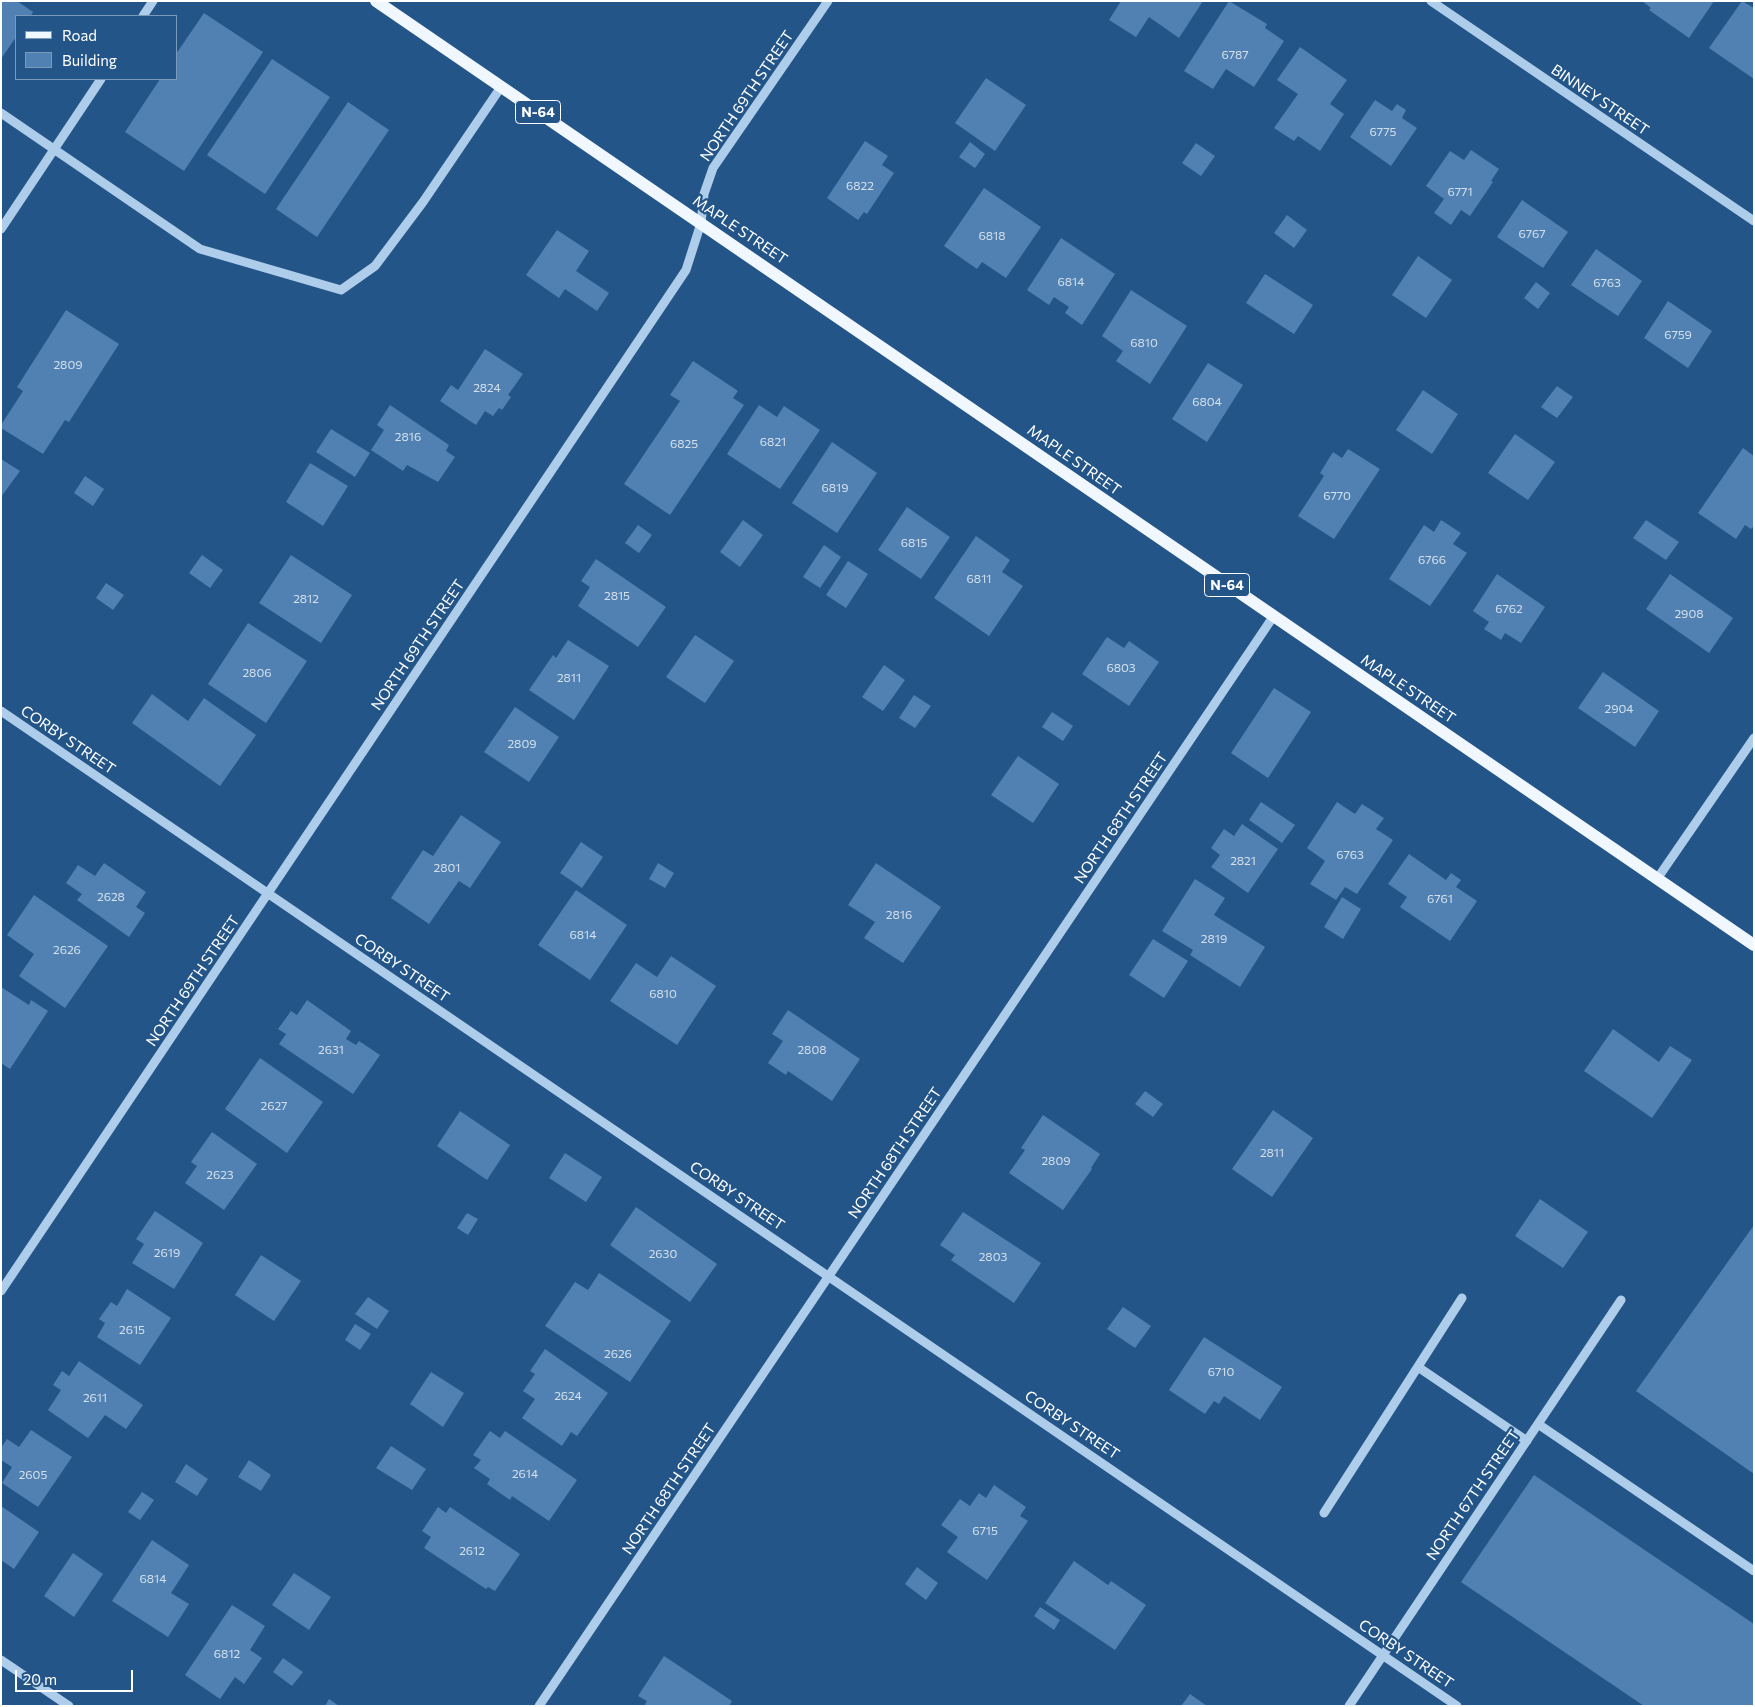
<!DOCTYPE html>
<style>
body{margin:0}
#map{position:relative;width:1755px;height:1707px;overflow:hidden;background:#235588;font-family:Commissioner,sans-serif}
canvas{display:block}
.frame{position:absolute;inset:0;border:2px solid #fff;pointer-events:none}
.legend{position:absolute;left:15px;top:15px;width:162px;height:65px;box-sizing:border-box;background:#235588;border:1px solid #7b99b8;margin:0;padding:6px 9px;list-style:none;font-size:15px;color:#fff}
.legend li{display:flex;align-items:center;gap:10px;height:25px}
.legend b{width:25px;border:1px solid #7b99b8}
.scale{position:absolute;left:15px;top:1670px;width:118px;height:22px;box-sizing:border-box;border:2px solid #fff;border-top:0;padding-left:6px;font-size:15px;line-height:18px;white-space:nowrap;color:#fff;-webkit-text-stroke:4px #235588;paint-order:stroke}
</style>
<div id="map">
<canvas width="1755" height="1707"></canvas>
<div class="frame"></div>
<ul class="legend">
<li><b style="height:6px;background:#f1f7fe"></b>Road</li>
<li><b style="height:14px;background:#5081b2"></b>Building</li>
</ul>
<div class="scale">20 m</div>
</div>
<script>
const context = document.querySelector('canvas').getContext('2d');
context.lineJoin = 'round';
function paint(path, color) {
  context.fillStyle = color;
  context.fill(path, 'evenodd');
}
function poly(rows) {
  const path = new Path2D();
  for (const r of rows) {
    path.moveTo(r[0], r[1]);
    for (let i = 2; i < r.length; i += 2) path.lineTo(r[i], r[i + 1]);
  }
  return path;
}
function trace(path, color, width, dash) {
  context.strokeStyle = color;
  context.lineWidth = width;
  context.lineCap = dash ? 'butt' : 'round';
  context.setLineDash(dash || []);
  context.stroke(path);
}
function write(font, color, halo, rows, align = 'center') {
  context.font = font + ' Commissioner,sans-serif';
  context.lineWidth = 4.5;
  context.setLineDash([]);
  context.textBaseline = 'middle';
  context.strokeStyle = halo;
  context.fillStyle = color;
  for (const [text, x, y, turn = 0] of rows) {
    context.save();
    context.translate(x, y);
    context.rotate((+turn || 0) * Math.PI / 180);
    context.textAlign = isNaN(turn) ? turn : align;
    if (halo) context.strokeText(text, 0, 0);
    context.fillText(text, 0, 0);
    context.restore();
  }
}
paint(poly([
 [1,1,17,1,33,12,31,16,16,16,16,37,1,59],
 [1121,1,1203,1,1179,38,1149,17,1136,37,1109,20],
 [1229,1,1267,24,1265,28,1284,41,1254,87,1226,69,1213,89,1184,71],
 [1642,1,1714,1,1689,38,1649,10,1651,8],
 [1742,1,1754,8,1754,79,1709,48],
 [204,13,263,52,184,171,125,132,160,79,176,79,176,54],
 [1300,47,1347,80,1330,104,1344,114,1320,151,1298,136,1294,141,1274,128,1298,94,1277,80],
 [272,59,330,97,265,194,207,155],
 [986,78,1026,105,995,151,955,123],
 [1375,100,1392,111,1397,104,1406,110,1402,118,1417,128,1391,166,1350,137],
 [348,102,389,130,317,237,276,209],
 [865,141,888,156,882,165,894,173,867,214,864,212,858,220,827,198],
 [970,142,985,154,975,168,959,157],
 [1196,143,1215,156,1201,176,1182,163],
 [1471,150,1499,169,1491,181,1493,182,1470,216,1461,210,1451,225,1434,213,1444,199,1426,186,1450,151,1464,160],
 [984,188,1041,227,1006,278,982,262,977,269,944,246],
 [1522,200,1568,232,1543,268,1497,237],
 [1287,215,1307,230,1294,248,1274,233],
 [557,230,589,251,576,271,609,293,597,311,565,289,559,298,526,275],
 [1061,238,1115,274,1082,325,1065,313,1069,307,1054,297,1049,305,1027,290],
 [1596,249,1642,281,1618,316,1571,285],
 [1418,256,1452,280,1426,318,1392,295],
 [1265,274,1313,305,1294,334,1246,303],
 [1536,282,1550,293,1538,309,1524,298],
 [1131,290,1187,326,1150,384,1116,361,1123,351,1102,336],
 [1668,301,1712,331,1688,368,1644,338],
 [66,310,119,344,69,422,65,420,43,454,1,428,1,425,23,391,17,387],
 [485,349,523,374,508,395,511,397,502,410,499,408,493,416,485,411,476,425,440,401,451,385,458,390],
 [693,361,738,391,733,398,744,405,670,515,624,484,680,401,670,395],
 [1208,363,1243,385,1207,442,1172,419],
 [1557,386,1573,397,1557,418,1541,407],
 [1423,390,1458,414,1432,454,1396,430],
 [390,405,449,445,446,451,455,457,438,482,407,465,403,471,371,450,384,430,377,425],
 [759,405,777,417,784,406,820,430,780,489,727,454],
 [331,429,370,453,355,477,316,452],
 [1515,434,1555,462,1528,500,1488,473],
 [832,442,877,473,837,533,792,503],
 [1743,448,1754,456,1754,526,1751,529,1745,525,1736,539,1698,513],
 [1348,449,1380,469,1334,539,1298,516,1324,476,1320,473,1333,452,1342,458],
 [1,459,20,471,1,497],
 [310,463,348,486,323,526,286,502],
 [85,476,104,489,93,506,74,493],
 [907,507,950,537,921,579,878,550],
 [743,520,763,535,740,567,720,552],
 [1441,520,1461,533,1453,544,1467,553,1430,606,1389,579,1424,525,1434,532],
 [1646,520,1679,542,1666,560,1633,538],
 [638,525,652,535,639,553,625,543],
 [976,536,1010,560,1002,572,1023,586,989,636,934,598],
 [824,545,841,557,820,588,803,577],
 [202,555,223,570,210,588,189,573],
 [291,555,352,595,321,643,259,603],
 [596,559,666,607,638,647,578,606,590,587,581,581],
 [848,561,868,574,846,608,826,595],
 [1497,574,1545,607,1521,643,1505,633,1501,640,1484,629,1489,622,1473,611],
 [1670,574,1733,618,1709,653,1646,609],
 [106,583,124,595,113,610,96,598],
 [248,623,307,661,266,723,208,684],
 [695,635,734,661,705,703,666,677],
 [1107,637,1124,648,1129,641,1159,662,1129,706,1082,674],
 [568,640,609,666,574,720,529,690,553,655,556,658],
 [884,665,905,680,883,711,862,697],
 [1603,672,1659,711,1635,747,1578,708],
 [1274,688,1311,712,1268,778,1231,753],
 [152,694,188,721,204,698,256,735,220,786,132,723],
 [914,695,931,706,915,728,899,718],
 [515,707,559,737,529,782,484,752],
 [1052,712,1073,726,1063,741,1042,727],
 [1018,756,1059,784,1033,823,991,795],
 [1261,802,1295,825,1282,843,1249,820],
 [1337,802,1355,814,1362,804,1384,818,1376,829,1393,840,1357,894,1345,887,1336,900,1310,884,1325,861,1307,848],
 [461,815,501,842,470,888,459,881,429,924,391,898,423,850,433,856],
 [1242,824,1278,849,1248,893,1211,867,1220,855,1211,848,1224,829,1234,836],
 [581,842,603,857,582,888,560,873],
 [1409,854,1446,880,1451,873,1461,880,1456,887,1477,901,1450,941,1400,907,1407,897,1388,884],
 [104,863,146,892,136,907,145,913,129,937,77,900,82,894,66,883,78,865,95,876],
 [658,863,674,873,665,888,649,879],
 [876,863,941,907,903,963,864,938,875,922,848,905],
 [1195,879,1225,898,1214,915,1265,947,1240,987,1190,955,1193,950,1162,931],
 [576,890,627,925,590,980,538,945],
 [34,895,108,946,65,1008,19,976,34,954,7,935],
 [1342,897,1361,909,1343,939,1324,927],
 [1153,939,1188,961,1164,998,1129,975],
 [671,956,716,986,677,1045,610,1001,636,963,657,977],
 [1,987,29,1005,31,1000,48,1011,10,1069,1,1063],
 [307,1000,351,1031,346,1039,356,1045,359,1041,380,1055,353,1094,279,1044,286,1034,278,1029,291,1011,297,1015],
 [788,1010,860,1059,832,1101,788,1071,786,1075,768,1063,783,1041,772,1034],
 [1613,1029,1659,1062,1670,1046,1692,1060,1652,1118,1584,1071],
 [260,1058,323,1102,287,1153,225,1109],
 [1145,1091,1163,1104,1153,1117,1135,1104],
 [1273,1110,1313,1138,1272,1197,1232,1169],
 [460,1111,510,1145,487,1180,437,1146],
 [1043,1115,1100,1154,1091,1168,1092,1169,1063,1210,1009,1173,1025,1150,1021,1148],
 [212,1132,257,1164,224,1210,185,1183,197,1166,191,1162],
 [565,1153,602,1177,586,1202,549,1178],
 [1540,1199,1588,1232,1563,1268,1515,1236],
 [636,1207,717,1264,690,1302,610,1245],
 [155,1211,203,1243,174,1289,132,1263,144,1244,136,1239],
 [963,1212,1041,1263,1014,1303,951,1260,955,1255,940,1245],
 [467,1213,478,1219,468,1235,457,1228],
 [1754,1225,1754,1474,1636,1391],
 [261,1255,301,1281,274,1321,235,1295],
 [599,1273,671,1321,630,1382,545,1326,575,1282,588,1290],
 [127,1289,171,1318,140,1365,97,1337,105,1323,99,1319,111,1302,117,1306],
 [368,1297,389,1311,377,1329,355,1314],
 [1123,1307,1151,1326,1135,1348,1107,1329],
 [355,1324,371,1334,360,1350,345,1340],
 [1204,1337,1282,1387,1260,1420,1224,1396,1219,1404,1214,1401,1205,1414,1169,1390],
 [545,1349,608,1393,577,1436,571,1432,562,1446,522,1418,535,1399,523,1391,535,1374,530,1371],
 [79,1361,143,1405,126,1429,105,1415,88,1438,48,1410,61,1390,53,1385,62,1371,69,1376],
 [431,1372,464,1393,443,1427,410,1404],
 [31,1430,72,1457,38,1507,2,1483,12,1467,1,1460,1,1448,7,1439,19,1447],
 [490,1431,500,1438,505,1431,577,1480,549,1521,512,1496,510,1500,487,1484,490,1479,474,1468,481,1460,473,1455],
 [391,1446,426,1469,412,1490,376,1468],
 [249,1460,271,1475,261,1491,238,1477],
 [186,1464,208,1479,197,1496,175,1482],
 [1534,1475,1754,1624,1754,1706,1644,1706,1461,1582],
 [994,1485,1026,1507,1020,1516,1028,1521,987,1580,947,1552,958,1537,941,1525,960,1499,970,1506,979,1493,986,1498],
 [142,1492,154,1500,140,1520,128,1512],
 [1,1506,39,1532,14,1569,1,1560],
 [438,1507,446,1513,450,1507,520,1554,495,1591,488,1587,486,1589,424,1548,431,1537,422,1531],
 [152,1540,189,1565,171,1593,189,1604,168,1637,112,1601],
 [73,1553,103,1574,74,1617,44,1596],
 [1074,1561,1108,1585,1111,1581,1146,1605,1115,1650,1045,1603],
 [917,1567,938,1583,926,1600,905,1584],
 [294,1573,331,1597,309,1630,272,1605],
 [232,1605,265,1626,250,1650,262,1658,244,1684,235,1677,220,1699,185,1675],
 [1040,1607,1060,1620,1054,1630,1034,1616],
 [664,1656,732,1701,729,1706,644,1706,647,1701,638,1696],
 [283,1658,303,1672,292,1686,273,1672],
 [1190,1694,1207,1706,1181,1706],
 [329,1699,339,1706,325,1706]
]), '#5081b2');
trace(poly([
 [1431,1,1754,221],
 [143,16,153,1],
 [1,113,200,249,341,290,375,266,423,202,501,87],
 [1,229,101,79],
 [1,711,1457,1706],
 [1657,879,1754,738],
 [1,1291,686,270,701,223,704,194,713,168,828,1],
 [1418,1367,1527,1441],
 [1538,1424,1754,1571],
 [1324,1513,1462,1298],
 [1,1660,69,1706],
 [539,1706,1273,617],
 [1349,1706,1621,1300]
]), '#aecdea', 9);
trace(poly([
 [376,1,1754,945]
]), '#f1f7fe', 12);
write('12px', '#d3e0ec', null, [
 ["6787",1235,55],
 ["6775",1383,132],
 ["6822",860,186],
 ["6771",1460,192],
 ["6767",1532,234],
 ["6818",992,236],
 ["6814",1071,282],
 ["6763",1607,283],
 ["6759",1678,335],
 ["6810",1144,343],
 ["2809",68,365],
 ["2824",487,388],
 ["6804",1207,402],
 ["2816",408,437],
 ["6821",773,442],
 ["6825",684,444],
 ["6819",835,488],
 ["6770",1337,496],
 ["6815",914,543],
 ["6766",1432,560],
 ["6811",979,579],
 ["2815",617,596],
 ["2812",306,599],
 ["6762",1509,609],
 ["2908",1689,614],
 ["6803",1121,668],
 ["2806",257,673],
 ["2811",569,678],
 ["2904",1619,709],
 ["2809",522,744],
 ["6763",1350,855],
 ["2821",1243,861],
 ["2801",447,868],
 ["2628",111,897],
 ["6761",1440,899],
 ["2816",899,915],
 ["6814",583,935],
 ["2819",1214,939],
 ["2626",67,950],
 ["6810",663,994],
 ["2631",331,1050],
 ["2808",812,1050],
 ["2627",274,1106],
 ["2811",1272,1153],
 ["2809",1056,1161],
 ["2623",220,1175],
 ["2619",167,1253],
 ["2630",663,1254],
 ["2803",993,1257],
 ["2615",132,1330],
 ["2626",618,1354],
 ["6710",1221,1372],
 ["2624",568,1396],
 ["2611",95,1398],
 ["2614",525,1474],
 ["2605",33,1475],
 ["6715",985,1531],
 ["2612",472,1551],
 ["6814",153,1579],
 ["6812",227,1654]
]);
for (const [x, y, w] of [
 [538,112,45],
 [1227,585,45]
]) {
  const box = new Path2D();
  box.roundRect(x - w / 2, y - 11.5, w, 23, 4);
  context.fillStyle = '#235588';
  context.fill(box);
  trace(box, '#fff', 1);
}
write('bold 14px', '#fff', null, [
 ["N-64",538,112],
 ["N-64",1227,585]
]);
write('15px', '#fff', '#235588', [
 ["NORTH 69TH STREET",747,96,-56],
 ["BINNEY STREET",1600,100,34],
 ["MAPLE STREET",740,230,34],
 ["MAPLE STREET",1074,460,35],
 ["NORTH 69TH STREET",418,645,-56],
 ["MAPLE STREET",1408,689,34],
 ["CORBY STREET",68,740,34],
 ["NORTH 68TH STREET",1121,818,-56],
 ["CORBY STREET",402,968,34],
 ["NORTH 69TH STREET",193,981,-56],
 ["NORTH 68TH STREET",895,1153,-56],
 ["CORBY STREET",737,1196,34],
 ["CORBY STREET",1072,1425,34],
 ["NORTH 68TH STREET",669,1489,-56],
 ["NORTH 67TH STREET",1473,1495,-56],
 ["CORBY STREET",1406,1654,34]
]);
</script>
